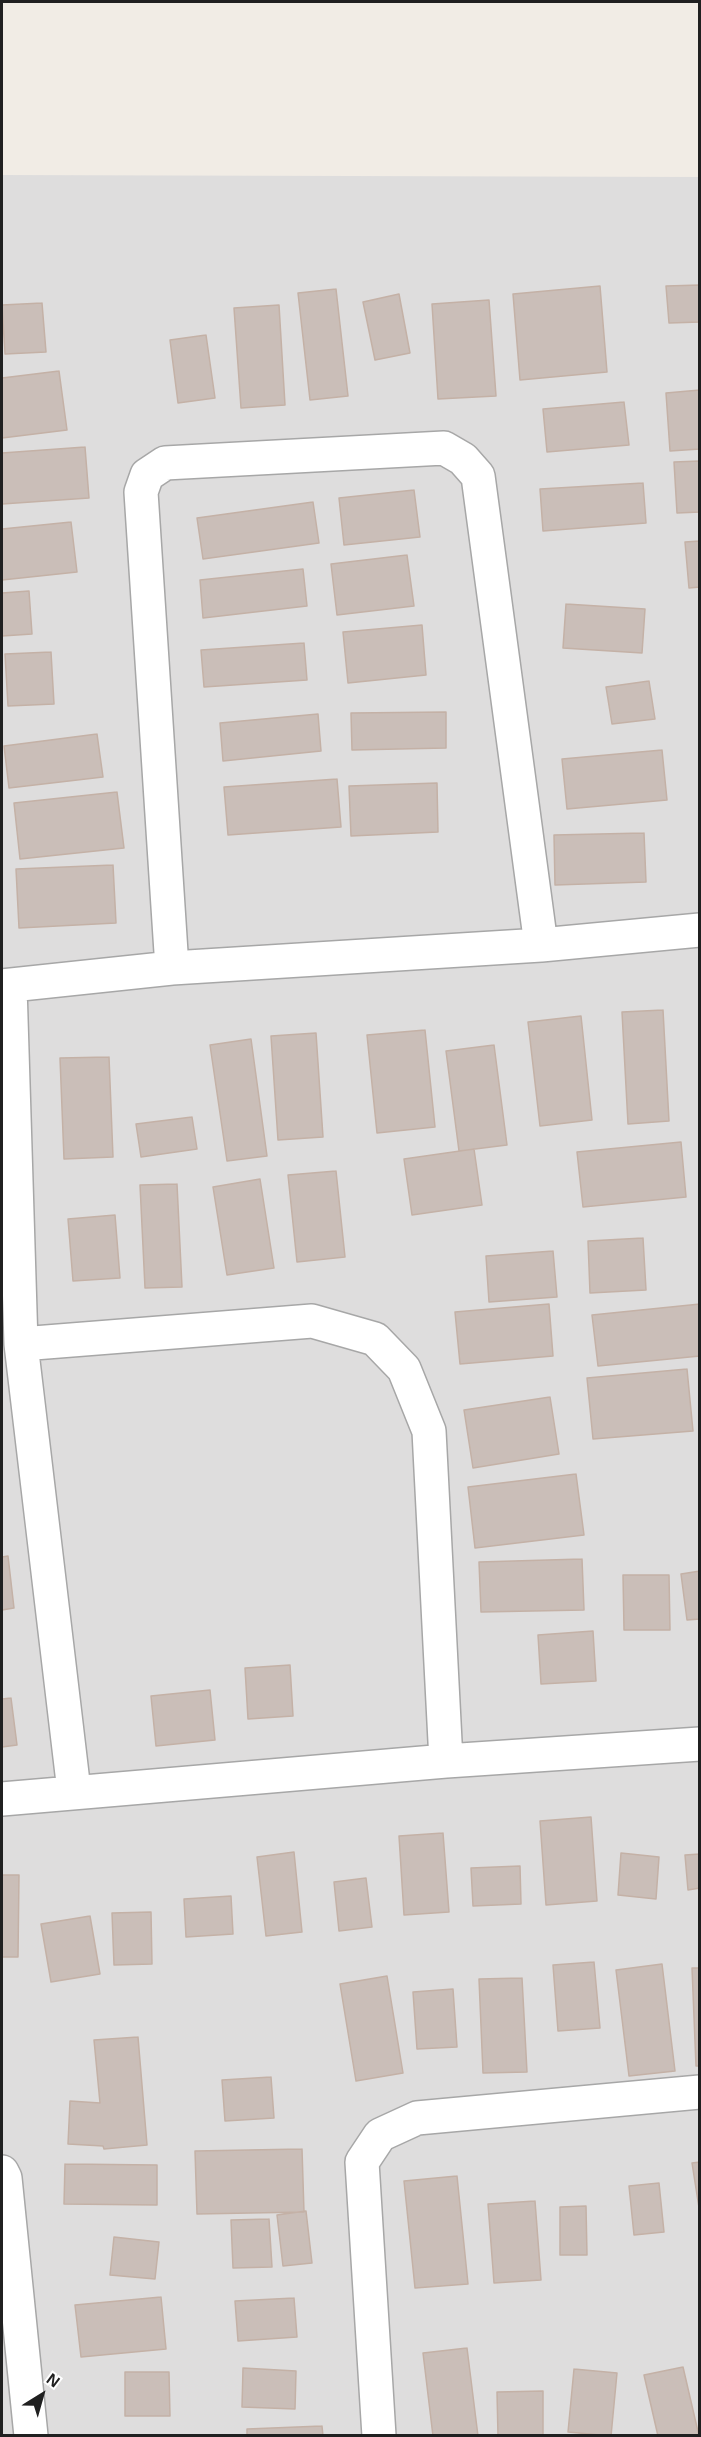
<!DOCTYPE html>
<style>
body{margin:0}
#map{position:relative;width:701px;height:2437px;overflow:hidden;background:#f1ece5;font-family:Arial,sans-serif}
canvas{display:block}
.frame{position:absolute;inset:0;border:3px solid #202020;pointer-events:none}
.north{position:absolute;left:12px;top:2365px;width:60px;height:60px;-webkit-text-stroke:4px #fff;paint-order:stroke;rotate:37deg;font-size:16px;font-weight:700;line-height:24px;text-align:center;color:#202020}
.north::after{content:'';display:block;margin:auto;width:21px;height:27px;background:#202020;clip-path:polygon(50% 0,100% 100%,50% 72%,0 100%)}
</style>
<div id="map">
<canvas width="701" height="2437"></canvas>
<div class="frame"></div>
<div class="north">N</div>
</div>
<script>
const context = document.querySelector('canvas').getContext('2d');
context.lineJoin = 'round';
function paint(path, color) {
  context.fillStyle = color;
  context.fill(path, 'evenodd');
}
function poly(rows) {
  const path = new Path2D();
  for (const r of rows) {
    path.moveTo(r[0], r[1]);
    for (let i = 2; i < r.length; i += 2) path.lineTo(r[i], r[i + 1]);
  }
  return path;
}
function trace(path, color, width, dash) {
  context.strokeStyle = color;
  context.lineWidth = width;
  context.lineCap = dash ? 'butt' : 'round';
  context.setLineDash(dash || []);
  context.stroke(path);
}
paint(poly([
 [2,175,699,177,699,2435,2,2436]
]), '#dedddd');
const building = poly([
 [700,285,700,322,669,323,666,286,700,285],
 [600,286,607,372,520,380,513,294,600,286],
 [336,289,348,396,310,400,298,293,336,289],
 [399,294,410,353,375,360,363,302,399,294],
 [489,300,496,396,438,399,432,304,489,300],
 [42,303,46,352,5,354,2,305,42,303],
 [279,305,285,405,241,408,234,308,279,305],
 [206,335,215,398,178,403,170,340,206,335],
 [59,371,67,430,2,438,2,378,59,371],
 [700,390,700,449,670,451,666,393,700,390],
 [624,402,629,445,547,452,543,409,624,402],
 [85,447,89,498,2,504,2,453,85,447],
 [700,461,700,512,677,513,674,462,700,461],
 [643,483,646,523,543,531,540,489,643,483],
 [414,490,420,537,344,545,339,498,414,490],
 [313,502,319,543,203,559,197,518,313,502],
 [71,522,77,572,2,580,2,529,71,522],
 [700,541,700,587,689,588,685,542,700,541],
 [407,555,414,606,337,615,331,564,407,555],
 [303,569,307,606,203,618,200,580,303,569],
 [29,591,32,634,2,636,2,593,29,591],
 [566,604,645,609,642,653,563,648,566,604],
 [422,625,426,675,348,683,343,632,422,625],
 [304,643,307,680,204,687,201,650,304,643],
 [51,652,54,704,8,706,5,654,51,652],
 [649,681,655,719,612,724,606,687,649,681],
 [446,712,446,748,352,750,351,713,446,712],
 [318,714,321,751,223,761,220,723,318,714],
 [97,734,103,777,9,788,4,746,97,734],
 [662,750,667,800,567,809,562,759,662,750],
 [337,779,341,827,228,835,224,787,337,779],
 [437,783,438,832,351,836,349,786,437,783],
 [117,792,124,848,20,859,14,803,117,792],
 [644,833,646,882,555,885,554,835,644,833],
 [113,865,116,923,19,928,16,869,113,865],
 [663,1010,669,1121,628,1124,622,1012,663,1010],
 [581,1016,592,1120,540,1126,528,1022,581,1016],
 [425,1030,435,1127,377,1133,367,1035,425,1030],
 [316,1033,323,1137,278,1140,271,1036,316,1033],
 [251,1039,267,1156,227,1161,210,1045,251,1039],
 [494,1045,507,1145,459,1151,446,1051,494,1045],
 [109,1057,113,1157,64,1159,60,1058,109,1057],
 [192,1117,197,1149,141,1157,136,1124,192,1117],
 [681,1142,686,1197,583,1207,577,1152,681,1142],
 [474,1149,482,1205,412,1215,404,1159,474,1149],
 [336,1171,345,1257,297,1262,288,1175,336,1171],
 [260,1179,274,1268,227,1275,213,1187,260,1179],
 [177,1184,182,1287,145,1288,140,1185,177,1184],
 [115,1215,120,1278,73,1281,68,1219,115,1215],
 [643,1238,646,1290,590,1293,588,1241,643,1238],
 [553,1251,557,1297,489,1302,486,1256,553,1251],
 [549,1304,553,1356,460,1364,455,1312,549,1304],
 [700,1304,700,1356,598,1366,592,1315,700,1304],
 [687,1369,693,1431,593,1439,587,1378,687,1369],
 [550,1397,559,1454,473,1468,464,1410,550,1397],
 [576,1474,584,1535,475,1548,468,1487,576,1474],
 [8,1556,14,1608,2,1610,2,1557,8,1556],
 [582,1559,584,1610,481,1612,479,1562,582,1559],
 [700,1571,700,1619,687,1620,681,1574,700,1571],
 [623,1575,669,1575,670,1630,624,1630,623,1575],
 [593,1631,596,1681,541,1684,538,1635,593,1631],
 [290,1665,293,1716,248,1719,245,1668,290,1665],
 [210,1690,215,1740,156,1746,151,1696,210,1690],
 [11,1698,17,1745,2,1747,2,1699,11,1698],
 [591,1817,597,1901,546,1905,540,1821,591,1817],
 [443,1833,449,1912,404,1915,399,1836,443,1833],
 [294,1852,302,1932,266,1936,257,1857,294,1852],
 [621,1853,659,1857,656,1899,618,1895,621,1853],
 [700,1854,700,1888,688,1890,685,1855,700,1854],
 [520,1866,521,1904,473,1906,471,1868,520,1866],
 [2,1875,19,1875,18,1957,2,1957,2,1875],
 [366,1878,372,1927,339,1931,334,1882,366,1878],
 [231,1896,233,1934,186,1937,184,1899,231,1896],
 [151,1912,152,1964,114,1965,112,1913,151,1912],
 [90,1916,100,1974,51,1982,41,1924,90,1916],
 [594,1962,600,2028,558,2031,553,1965,594,1962],
 [662,1964,675,2071,629,2076,616,1970,662,1964],
 [692,1968,700,1968,700,2066,696,2066,692,1968],
 [387,1976,403,2073,356,2081,340,1984,387,1976],
 [522,1978,527,2072,483,2073,479,1979,522,1978],
 [453,1989,457,2047,417,2049,413,1992,453,1989],
 [138,2037,147,2145,104,2149,103,2146,68,2144,70,2101,100,2103,94,2040,138,2037],
 [271,2077,274,2118,225,2121,222,2080,271,2077],
 [302,2149,304,2212,197,2214,195,2151,302,2149],
 [700,2162,700,2214,692,2163,700,2162],
 [65,2164,157,2165,157,2205,64,2204,65,2164],
 [457,2176,468,2284,415,2288,404,2181,457,2176],
 [659,2183,664,2232,634,2235,629,2186,659,2183],
 [535,2201,541,2280,494,2283,488,2204,535,2201],
 [586,2206,587,2255,560,2255,560,2207,586,2206],
 [306,2211,312,2263,283,2266,277,2215,306,2211],
 [269,2219,272,2267,233,2268,231,2220,269,2219],
 [114,2237,159,2242,155,2279,110,2275,114,2237],
 [161,2297,166,2349,81,2357,75,2305,161,2297],
 [294,2298,297,2337,238,2341,235,2301,294,2298],
 [467,2348,478,2436,433,2436,423,2353,467,2348],
 [683,2367,699,2436,658,2436,644,2375,683,2367],
 [243,2368,296,2371,295,2409,242,2407,243,2368],
 [574,2369,617,2373,611,2436,568,2432,574,2369],
 [125,2372,169,2372,170,2416,125,2416,125,2372],
 [543,2391,543,2436,498,2436,497,2392,543,2391],
 [322,2426,323,2436,247,2436,247,2429,322,2426]
]);
paint(building, '#cabeb8');
trace(building, '#c4b1a6', 1.5);
const minor = poly([
 [172,968,141,492,147,475,165,463,444,448,463,459,478,476,541,945],
 [2,986,172,968,541,945,700,930],
 [10,986,21,1344,74,1791],
 [21,1344,312,1321,375,1339,404,1369,429,1431,446,1761],
 [2,1799,446,1761,700,1744],
 [2,2172,5,2178,31,2436],
 [379,2436,362,2162,380,2135,417,2118,700,2092]
]);
trace(minor, '#a7a7a7', 36);
trace(minor, '#fff', 33);
</script>
